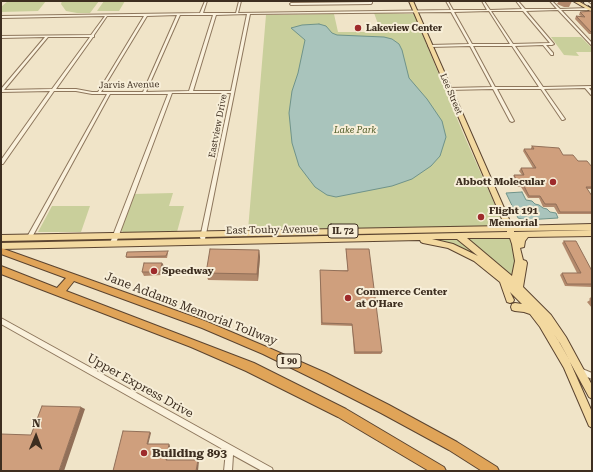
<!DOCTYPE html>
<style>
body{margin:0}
#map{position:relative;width:593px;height:472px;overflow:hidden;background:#f0e4c8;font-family:"Roboto Serif",serif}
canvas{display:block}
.frame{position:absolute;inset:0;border:2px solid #3d2e20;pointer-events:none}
.north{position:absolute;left:16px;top:416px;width:40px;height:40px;-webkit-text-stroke:3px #f7eed8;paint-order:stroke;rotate:1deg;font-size:11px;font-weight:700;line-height:16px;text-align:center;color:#3d2e20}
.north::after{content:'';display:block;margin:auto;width:14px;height:18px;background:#3d2e20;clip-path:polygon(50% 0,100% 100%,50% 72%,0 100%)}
</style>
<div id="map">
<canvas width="593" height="472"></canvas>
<div class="frame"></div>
<div class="north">N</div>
</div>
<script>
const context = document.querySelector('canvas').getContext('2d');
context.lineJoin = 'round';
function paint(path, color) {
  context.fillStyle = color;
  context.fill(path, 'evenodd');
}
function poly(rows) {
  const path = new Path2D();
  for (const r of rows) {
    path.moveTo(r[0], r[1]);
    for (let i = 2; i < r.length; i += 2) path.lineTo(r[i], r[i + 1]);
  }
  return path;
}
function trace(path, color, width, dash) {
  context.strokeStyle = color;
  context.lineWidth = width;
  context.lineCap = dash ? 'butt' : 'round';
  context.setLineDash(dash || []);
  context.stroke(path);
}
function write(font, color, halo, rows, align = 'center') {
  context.font = font + ' "Roboto Serif",serif';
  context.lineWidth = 4;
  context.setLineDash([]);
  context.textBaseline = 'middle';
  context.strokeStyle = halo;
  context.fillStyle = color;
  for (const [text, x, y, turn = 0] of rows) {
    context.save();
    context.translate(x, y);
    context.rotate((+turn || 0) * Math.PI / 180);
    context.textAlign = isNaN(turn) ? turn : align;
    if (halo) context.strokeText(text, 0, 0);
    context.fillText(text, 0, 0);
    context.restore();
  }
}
paint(poly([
 [8,1,46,1,38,11,1,12,1,7],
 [62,1,99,1,90,13,77,13,66,11,61,4],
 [104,1,125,1,119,11,97,11],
 [374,13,414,14,463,133,502,221,501,223,492,227,248,230,266,15,334,14,338,32,381,32],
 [551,37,581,37,592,48,592,52,576,52,579,56,564,55],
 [173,193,169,206,184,206,177,232,123,232,121,230,134,194],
 [52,206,90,206,81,232,38,232],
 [510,236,514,246,516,260,513,277,466,237],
 [457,237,484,262,430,239]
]), '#c9cf9b');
const water = poly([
 [319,24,326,26,332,33,337,35,384,37,392,39,399,44,402,50,409,78,427,99,442,121,446,137,440,156,431,166,412,179,392,186,336,197,327,195,315,187,299,166,292,143,289,113,292,91,298,73,305,40,291,28,302,25,319,24],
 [522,192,526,200,532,201,535,204,539,205,543,208,547,209,550,212,556,213,558,218,526,220,518,218,506,193,522,192]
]);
paint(water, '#a9c4bc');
trace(water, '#6f938a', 1);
const minor = poly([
 [205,1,207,1,203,13,236,13,239,1,241,1,238,13,451,10,446,1,448,1,453,10,487,10,482,1,484,1,490,10,522,9,516,1,518,1,525,9,557,9,550,1,552,1,560,9,589,8,590,8,590,10,561,10,592,43,592,46,558,10,526,11,554,44,552,45,546,45,553,53,553,55,551,55,543,45,515,46,543,87,592,86,592,88,589,88,592,92,592,95,591,95,585,88,544,89,565,119,563,120,562,120,541,89,497,89,514,121,512,122,510,121,493,89,448,90,448,88,449,88,492,87,470,46,430,47,428,46,430,45,469,44,451,12,250,14,205,239,201,239,200,238,231,93,172,93,116,243,115,244,113,245,111,244,110,243,168,94,110,94,31,239,27,239,26,238,27,237,107,94,92,94,76,91,54,91,3,164,1,164,1,160,50,91,1,92,1,89,45,37,1,38,1,36,91,35,105,16,1,18,1,16,200,13,205,1],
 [489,11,510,44,472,44,454,12,489,11],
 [491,11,523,11,550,43,513,44,491,11],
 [247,14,231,91,193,91,216,15,247,14],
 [177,15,143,92,101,92,147,16,177,15],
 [180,15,213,15,189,91,146,92,180,15],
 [107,16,144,16,98,92,92,92,76,89,56,89,93,37,94,37,94,35,107,16],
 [48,37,90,37,52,89,4,90,48,37],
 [473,46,512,46,539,87,495,87,473,46],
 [588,1,591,1,592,2,592,4,588,1],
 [372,2,372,3,371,4,291,5,290,4,291,3,372,2],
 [1,318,272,468,273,471,262,471,233,455,232,471,224,471,226,451,1,324,1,318],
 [580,368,592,373,592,379,578,373,577,371,578,369,580,368]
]);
const major = poly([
 [409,1,413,1,512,226,592,224,592,230,514,231,514,232,592,230,592,236,528,237,525,241,524,247,520,248,523,260,526,261,527,263,523,287,551,315,566,337,592,385,592,399,589,397,570,362,592,412,592,428,589,426,564,368,540,327,530,314,524,312,515,311,512,310,511,307,512,304,515,303,522,304,510,292,514,300,513,302,510,303,507,302,500,282,474,261,448,248,423,243,421,242,420,240,1,249,1,243,507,232,507,231,1,241,1,235,505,226,409,1],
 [467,238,510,238,512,244,515,261,512,276,467,238],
 [432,239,457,239,478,256,453,244,432,239],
 [553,333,560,343,570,361,558,340,553,333],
 [573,1,578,1,592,9,592,12,573,1]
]);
const highway = poly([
 [1,248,205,321,269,348,326,373,389,405,457,442,497,467,499,471,482,471,449,450,381,413,318,381,263,354,202,328,74,281,66,291,254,363,346,409,444,467,446,471,429,471,338,417,246,371,191,347,1,274,1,266,57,288,66,278,1,254,1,248]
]);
trace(minor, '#8d765c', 2);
trace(major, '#5b4430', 2);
trace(highway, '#5b4430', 2);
paint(minor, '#faf1dc');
paint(major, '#f3d9a0');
paint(highway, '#e0a458');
trace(poly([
 [581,1,592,8]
]), '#3d2e20', 1, [4, 4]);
paint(poly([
 [559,1,572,1,569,7,564,7,557,4],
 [592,11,592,34,589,34,575,19,576,16,581,16,579,15,580,12],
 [532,146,563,155,592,167,592,189,587,189,592,196,592,214,558,214,554,207,543,207,539,198,528,198,521,187,517,187,512,178,514,175,522,175,519,171,521,168,533,168,523,151,524,149,531,149,531,148],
 [564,241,592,271,592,287,565,286,560,275,562,273,577,273,562,243],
 [346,249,382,352,381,354,354,354,352,326,321,325,320,272,348,270,346,252],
 [259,250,260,257,258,281,208,280,206,273],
 [168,253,167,258,127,258,126,257],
 [162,263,164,266,162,275,144,276,142,272],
 [592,296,592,308,587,302,590,300,589,299]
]), '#b2896c');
paint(poly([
 [259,250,260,257,258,281,257,274],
 [162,263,164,266,162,275,160,272],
 [81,407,85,409,64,471,59,471],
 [150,432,151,433,148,445,147,444],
 [169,444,170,446,167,461,166,460],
 [198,460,199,461,198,471,196,471]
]), '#916f58');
const building = poly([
 [592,11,592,32,591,32,576,16,585,17,580,12,592,11],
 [532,146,559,148,563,155,573,155,578,161,587,161,592,167,592,187,586,187,592,196,592,212,560,212,556,204,545,204,540,196,529,196,523,184,518,184,514,175,524,175,521,168,536,168,524,149,534,149,532,146],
 [564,241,576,241,592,271,592,284,567,284,562,273,581,273,564,241],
 [210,249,259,250,257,274,206,273,210,249],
 [346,249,369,249,382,352,355,352,352,324,322,323,320,270,348,271,346,249],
 [168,251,166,256,126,257,127,252,168,251],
 [144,263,162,263,160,272,142,272,144,263],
 [42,406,81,407,59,471,1,471,1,434,31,435,42,406],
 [123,431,150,432,147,444,169,444,166,460,198,460,196,471,113,471,123,431]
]);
paint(building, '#cf9f7d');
trace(building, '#916f58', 1);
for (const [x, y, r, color] of [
 [358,28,4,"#9e2a2b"],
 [553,182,4,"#9e2a2b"],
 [481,217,4,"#9e2a2b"],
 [154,271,4,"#9e2a2b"],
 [348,298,4,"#9e2a2b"],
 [144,453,4,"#9e2a2b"]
]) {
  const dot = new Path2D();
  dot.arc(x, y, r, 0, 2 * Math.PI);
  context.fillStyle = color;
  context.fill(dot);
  trace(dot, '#f7eed8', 1.5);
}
write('bold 9px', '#3d2e20', '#f7eed8', [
 ["Lakeview Center",366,28]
], 'left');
write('9px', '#3d2e20', '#f7eed8', [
 ["Jarvis Avenue",129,85,-1],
 ["Lee Street",451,94,67],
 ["Eastview Drive",218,126,-79]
]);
write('italic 9px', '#4d5a26', '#f7eed8', [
 ["Lake Park",355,130]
]);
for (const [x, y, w] of [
 [343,231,30],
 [289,361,24]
]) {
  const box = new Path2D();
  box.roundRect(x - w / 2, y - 7, w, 14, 3);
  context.fillStyle = '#f7eed8';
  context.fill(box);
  trace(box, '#3d2e20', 1);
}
write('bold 9px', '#3d2e20', null, [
 ["IL 72",343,231],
 ["I 90",289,361]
]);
write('bold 10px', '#3d2e20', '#f7eed8', [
 ["Abbott Molecular",545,182,"right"],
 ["Flight 191",489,211],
 ["Memorial",489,223],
 ["Speedway",162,271],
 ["Commerce Center",356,292],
 ["at O'Hare",356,304]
], 'left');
write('10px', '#3d2e20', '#f7eed8', [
 ["East Touhy Avenue",272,230,-1]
]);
write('12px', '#3d2e20', '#f7eed8', [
 ["Jane Addams Memorial Tollway",191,309,21],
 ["Upper Express Drive",140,386,29]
]);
write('bold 12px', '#3d2e20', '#f7eed8', [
 ["Building 893",152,453]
], 'left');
</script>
